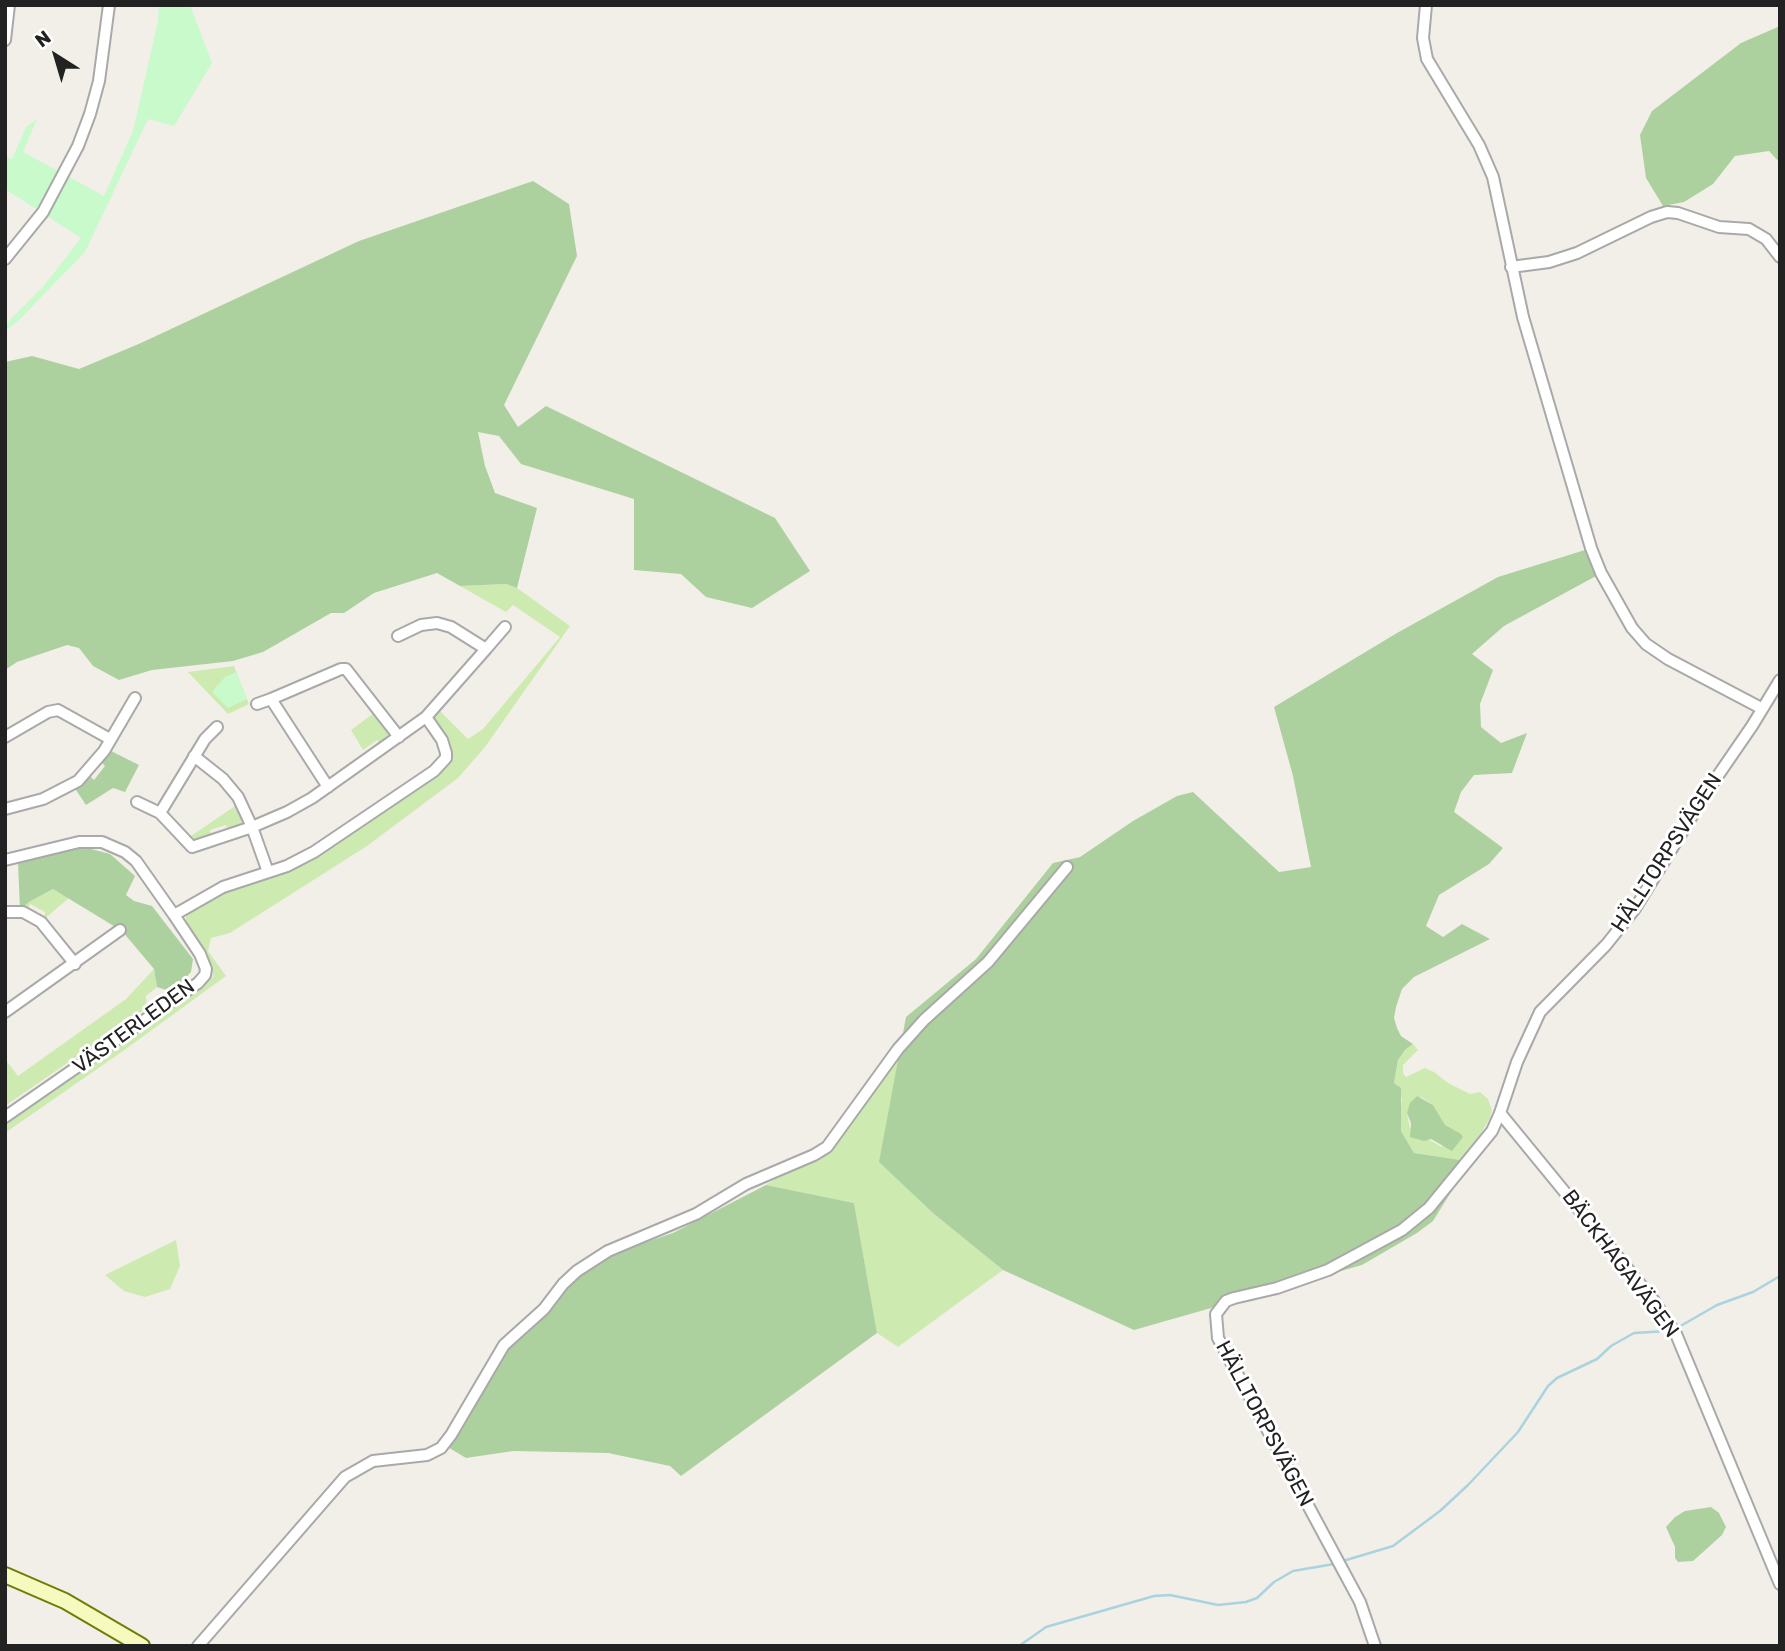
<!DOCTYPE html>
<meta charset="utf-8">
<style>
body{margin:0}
#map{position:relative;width:1785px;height:1651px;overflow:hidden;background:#f2efe9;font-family:Rubik,sans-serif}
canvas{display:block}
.frame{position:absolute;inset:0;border:7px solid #222;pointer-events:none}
.north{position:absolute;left:21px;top:21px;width:70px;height:70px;-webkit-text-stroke:5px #fff;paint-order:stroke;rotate:323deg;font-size:19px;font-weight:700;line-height:28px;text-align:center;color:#222}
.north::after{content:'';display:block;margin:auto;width:24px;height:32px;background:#222;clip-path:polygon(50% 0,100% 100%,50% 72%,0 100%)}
</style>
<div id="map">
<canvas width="1785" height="1651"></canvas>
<div class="frame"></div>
<div class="north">N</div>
</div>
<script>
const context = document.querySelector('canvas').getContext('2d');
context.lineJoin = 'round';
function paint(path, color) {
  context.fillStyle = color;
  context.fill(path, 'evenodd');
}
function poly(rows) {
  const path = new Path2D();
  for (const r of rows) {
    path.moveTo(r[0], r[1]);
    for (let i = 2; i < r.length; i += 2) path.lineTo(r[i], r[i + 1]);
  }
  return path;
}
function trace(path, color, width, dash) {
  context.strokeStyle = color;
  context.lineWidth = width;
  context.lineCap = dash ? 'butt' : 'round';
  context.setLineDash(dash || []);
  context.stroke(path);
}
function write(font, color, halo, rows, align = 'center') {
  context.font = font + ' Rubik,sans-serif';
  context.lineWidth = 6;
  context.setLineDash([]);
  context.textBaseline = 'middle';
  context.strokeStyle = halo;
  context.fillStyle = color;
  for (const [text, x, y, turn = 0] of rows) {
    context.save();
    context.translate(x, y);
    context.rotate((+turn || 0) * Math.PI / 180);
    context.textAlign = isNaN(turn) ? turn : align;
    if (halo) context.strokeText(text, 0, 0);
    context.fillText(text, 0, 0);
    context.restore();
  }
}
paint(poly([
 [506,584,517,588,570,626,485,747,458,778,367,846,230,933,211,938,208,951,226,976,123,1051,5,1133,5,1123,213,977,212,965,186,924,186,914,210,899,282,873,309,860,444,765,432,721,433,713,437,708,468,739,483,729,560,637,513,605,506,612,460,586],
 [234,666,249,704,228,714,188,672],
 [374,713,389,736,381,745,377,740,363,750,351,730],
 [238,804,244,821,242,826,229,832,226,825,210,830,212,837,194,842,188,838],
 [53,889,69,898,44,919,45,912,30,904,27,910,20,910,29,902],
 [154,969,157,987,146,996,147,1008,5,1106,5,1059,18,1076,126,999],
 [1413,1044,1418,1050,1403,1065,1403,1073,1406,1077,1425,1068,1434,1072,1448,1083,1470,1094,1480,1092,1488,1099,1492,1110,1490,1118,1480,1135,1460,1160,1414,1153,1401,1131,1399,1121,1402,1099,1394,1083,1398,1060,1405,1050],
 [1421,1097,1433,1105,1444,1125,1450,1129,1442,1147,1410,1129,1407,1113],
 [900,1051,880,1162,934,1214,1003,1270,898,1347,877,1333,854,1203,766,1185,789,1169,835,1146],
 [176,1240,180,1266,170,1289,145,1297,124,1291,105,1275]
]), '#cdebb0');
paint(poly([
 [1780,26,1780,163,1769,151,1735,156,1713,184,1684,202,1663,206,1646,178,1640,135,1652,111,1741,43],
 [533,181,569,204,577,256,504,405,518,427,546,406,775,518,810,571,752,608,706,597,681,574,634,570,634,499,521,464,499,436,478,432,485,466,495,493,537,508,517,588,506,584,460,586,437,573,374,593,344,613,331,613,263,652,233,661,152,670,119,680,93,666,79,648,67,645,17,662,5,670,5,362,32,356,79,369,141,343,359,241],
 [1585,550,1596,576,1504,626,1472,654,1493,670,1480,704,1481,727,1501,743,1527,733,1512,773,1474,775,1461,792,1454,812,1503,848,1489,864,1439,895,1426,926,1443,937,1462,924,1490,939,1414,977,1402,989,1396,1007,1394,1018,1397,1028,1401,1036,1413,1044,1405,1050,1398,1060,1394,1083,1401,1088,1401,1131,1414,1153,1460,1160,1466,1168,1433,1221,1417,1233,1362,1265,1134,1330,1003,1270,934,1214,879,1162,906,1017,976,959,1053,863,1080,857,1133,821,1177,796,1193,792,1279,872,1311,867,1293,776,1274,707,1397,633,1498,577],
 [111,751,139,765,125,792,113,788,86,805,74,787,89,775,94,780,105,766,101,762],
 [80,846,110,854,135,876,126,895,134,901,152,906,193,959,191,972,181,983,166,990,157,987,154,969,122,931,53,889,29,902,20,910,18,862],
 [1417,1096,1433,1105,1445,1125,1461,1134,1463,1137,1452,1151,1431,1139,1424,1141,1410,1137,1411,1123,1407,1113,1410,1103],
 [766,1185,854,1203,877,1333,681,1476,670,1466,608,1453,513,1451,466,1458,446,1446,504,1352,581,1274,620,1251,673,1233],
 [1711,1507,1719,1513,1726,1527,1722,1535,1693,1561,1678,1562,1675,1558,1675,1547,1666,1527,1675,1517,1685,1511]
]), '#add19e');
paint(poly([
 [159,5,190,5,212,63,174,126,148,119,85,252,17,322,5,331,5,325,42,288,81,238,5,189,5,156,12,159,26,127,37,119,23,152,104,196,133,131,158,21],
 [236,672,247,699,228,708,212,692,225,677]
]), '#c8facc');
trace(poly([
 [1677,1328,1717,1305,1753,1292,1780,1276],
 [1343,1561,1393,1546,1440,1511,1468,1485,1518,1432,1548,1386,1557,1378,1597,1359,1611,1346,1634,1333,1668,1331],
 [1019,1646,1046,1627,1154,1596,1170,1595,1218,1605,1246,1602,1257,1598,1274,1582,1293,1571,1334,1564]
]), '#aad3df', 2.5);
const street = poly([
 [1426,5,1423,38,1427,59,1479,145,1493,177,1523,317,1591,548,1601,573,1632,628,1646,644,1668,659,1761,708],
 [5,40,9,5],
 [5,259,43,212,78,146,90,114,99,81,109,5],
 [1511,267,1549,262,1577,253,1651,217,1667,212,1678,213,1719,227,1749,229,1766,239,1780,257],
 [486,649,505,627],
 [257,704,271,699],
 [217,727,205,739,160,813,192,847,252,827,287,812,312,798,426,717,486,649,451,627,437,623,421,625,398,636],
 [5,737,48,712,58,710,110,739],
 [194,756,223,779,238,797,252,827,268,872],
 [328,787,271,699,341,669,346,669,399,737],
 [137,802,160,813],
 [5,809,43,799,78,781,104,751,135,698],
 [5,860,79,842,102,842,125,852,136,861,174,915,200,954,206,969,205,975,198,983,5,1117],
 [5,912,23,912,41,922,75,964],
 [174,915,223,887,287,866,314,852,434,771,446,758,446,753,442,740,426,717],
 [5,1012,120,930],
 [1500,1113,1654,1301,1676,1334,1780,1584],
 [198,1646,345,1477,373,1461,427,1455,441,1448,451,1435,504,1345,544,1309,563,1284,577,1271,608,1251,696,1214,746,1184,814,1155,827,1147,898,1049,924,1020,988,962,1067,867],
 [1375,1646,1360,1602,1218,1338,1216,1314,1226,1301,1234,1298,1277,1288,1328,1270,1402,1230,1429,1208,1492,1131,1500,1113,1517,1062,1540,1012,1606,945,1634,910,1708,790,1752,726,1780,680]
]);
const secondary = poly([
 [5,1575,65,1601,142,1646]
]);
trace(street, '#a9a9a9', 14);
trace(secondary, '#707d05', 18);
trace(street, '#fff', 10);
trace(secondary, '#f7fabf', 14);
write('21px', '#222', '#fff', [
 ["HÄLLTORPSVÄGEN",1667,853,-57],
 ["VÄSTERLEDEN",134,1027,-36],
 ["BÄCKHAGAVÄGEN",1620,1264,53],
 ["HÄLLTORPSVÄGEN",1264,1424,62]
]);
</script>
